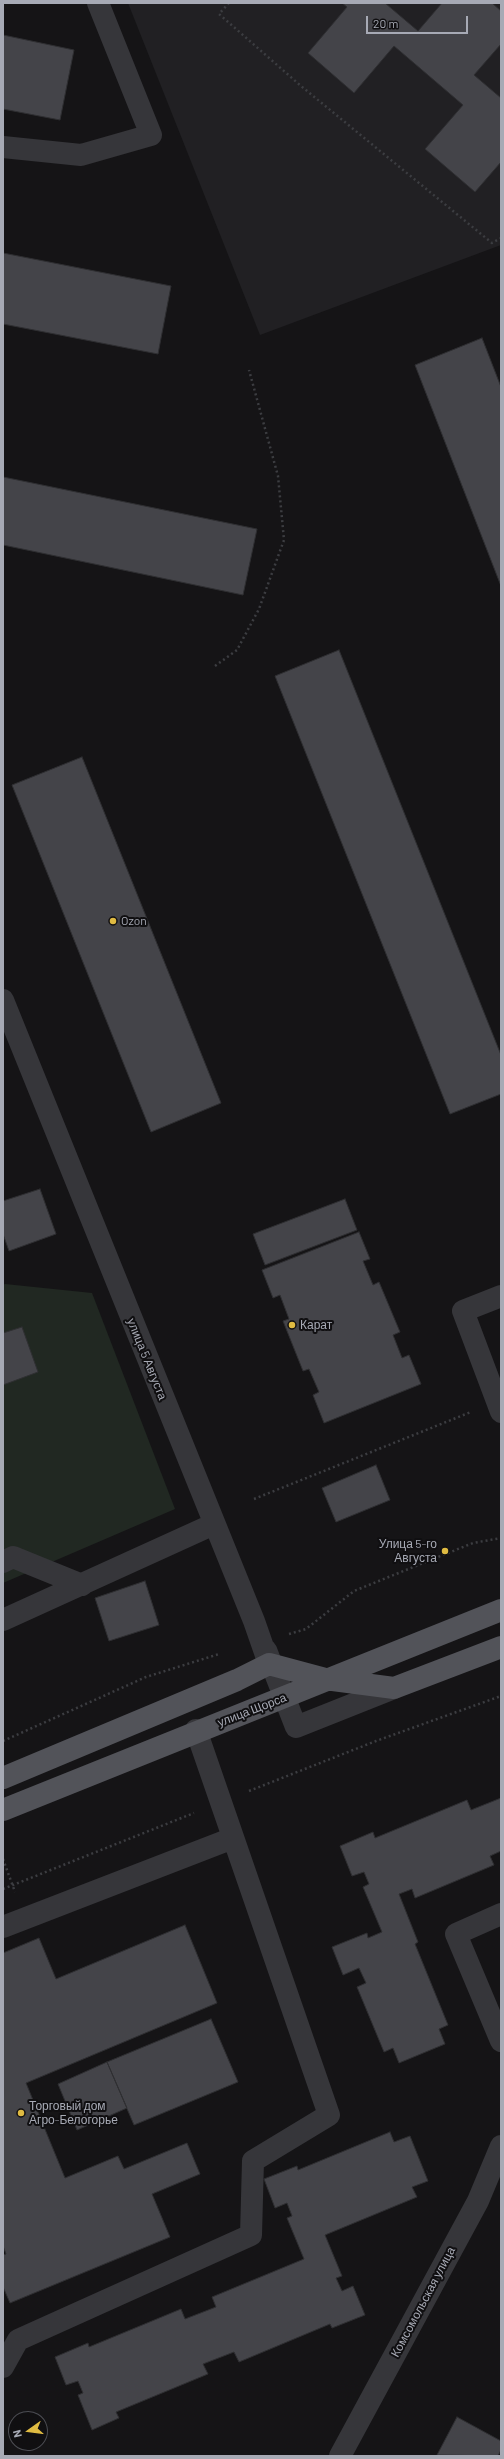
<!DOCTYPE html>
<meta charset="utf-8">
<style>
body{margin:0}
#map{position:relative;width:504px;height:2459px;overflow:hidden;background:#151416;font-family:Barlow,sans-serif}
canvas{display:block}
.frame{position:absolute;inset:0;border:4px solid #a7aab5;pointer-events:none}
.north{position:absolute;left:8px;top:2411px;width:40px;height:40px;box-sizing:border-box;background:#100f11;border:1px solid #4c4d53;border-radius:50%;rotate:256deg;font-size:11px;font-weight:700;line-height:16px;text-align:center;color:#a7aab5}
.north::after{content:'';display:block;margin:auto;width:14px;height:18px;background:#e0bb42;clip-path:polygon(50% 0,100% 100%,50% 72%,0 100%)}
.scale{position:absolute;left:366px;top:16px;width:102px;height:18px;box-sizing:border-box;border:2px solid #a7aab5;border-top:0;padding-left:5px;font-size:12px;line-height:14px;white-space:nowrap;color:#a7aab5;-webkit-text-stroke:3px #100f11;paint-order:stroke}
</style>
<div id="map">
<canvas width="504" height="2459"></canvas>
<div class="frame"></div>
<div class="north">N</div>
<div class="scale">20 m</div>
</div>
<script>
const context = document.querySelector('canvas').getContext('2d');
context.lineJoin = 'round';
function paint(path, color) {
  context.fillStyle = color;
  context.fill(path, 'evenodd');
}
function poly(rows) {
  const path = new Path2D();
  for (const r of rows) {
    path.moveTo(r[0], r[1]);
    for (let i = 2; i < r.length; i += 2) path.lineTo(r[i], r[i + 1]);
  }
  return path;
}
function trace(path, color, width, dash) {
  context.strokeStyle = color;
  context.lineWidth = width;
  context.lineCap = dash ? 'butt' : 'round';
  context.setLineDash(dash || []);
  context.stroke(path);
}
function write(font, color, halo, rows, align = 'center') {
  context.font = font + ' Barlow,sans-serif';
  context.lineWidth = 4;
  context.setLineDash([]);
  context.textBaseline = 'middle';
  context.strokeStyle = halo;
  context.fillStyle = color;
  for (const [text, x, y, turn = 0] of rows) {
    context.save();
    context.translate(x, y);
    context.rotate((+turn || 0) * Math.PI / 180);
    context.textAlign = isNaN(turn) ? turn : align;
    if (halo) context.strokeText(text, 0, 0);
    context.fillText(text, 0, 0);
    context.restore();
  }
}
paint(poly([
 [128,3,501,3,501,245,260,335]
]), '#212023');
paint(poly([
 [5,1284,92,1293,175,1509,3,1583,3,1285]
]), '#212822');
const building = poly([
 [342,3,385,3,418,31,442,3,492,3,501,11,501,44,474,75,501,98,501,162,475,192,425,149,463,105,394,46,354,93,308,53,347,7,342,3],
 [3,35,74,50,60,120,3,109,3,35],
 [3,253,171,286,158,354,3,324,3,253],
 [482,338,501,387,501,586,415,365,482,338],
 [3,477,257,529,243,595,3,545,3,477],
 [339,650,501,1055,501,1094,450,1114,275,676,339,650],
 [82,757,221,1103,151,1132,12,785,82,757],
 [40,1189,56,1234,9,1251,3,1234,3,1201,40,1189],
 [345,1199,357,1230,265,1265,253,1234,345,1199],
 [359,1232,370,1259,363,1261,373,1285,379,1282,400,1332,393,1335,402,1358,409,1355,421,1384,324,1423,313,1395,319,1392,309,1369,303,1371,283,1321,289,1319,280,1295,273,1298,262,1270,359,1232],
 [22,1327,38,1372,3,1385,3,1333,22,1327],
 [376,1465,390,1500,336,1522,322,1488,376,1465],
 [145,1581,159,1625,109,1641,95,1598,145,1581],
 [501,1798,501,1851,490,1856,494,1865,415,1898,412,1889,399,1894,418,1942,415,1944,448,2025,439,2029,445,2044,399,2063,393,2048,384,2052,357,1987,366,1983,359,1968,343,1975,332,1947,367,1933,368,1938,382,1932,363,1887,369,1884,364,1872,352,1876,340,1846,373,1832,375,1838,467,1800,471,1810,501,1798],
 [185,1925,217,2003,26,2083,65,2178,118,2156,124,2169,187,2143,200,2174,152,2194,170,2237,10,2303,3,2287,3,2255,6,2254,3,2246,3,1953,39,1938,56,1979,185,1925],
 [211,2019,238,2082,134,2125,107,2062,211,2019],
 [107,2062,127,2108,77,2130,58,2084,107,2062],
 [390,2132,394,2142,410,2136,428,2181,412,2187,417,2197,325,2235,342,2276,336,2278,342,2291,353,2286,365,2315,332,2328,330,2324,239,2362,234,2352,203,2364,208,2374,116,2412,119,2418,92,2430,78,2395,83,2393,78,2381,66,2385,55,2357,88,2343,89,2347,181,2309,185,2319,216,2307,212,2297,304,2259,287,2218,292,2216,287,2203,275,2208,264,2179,297,2166,298,2170,390,2132],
 [457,2417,501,2441,501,2450,498,2456,437,2455,457,2417]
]);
paint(building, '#444449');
trace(building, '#2f2f32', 1);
trace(poly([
 [229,3,219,14,301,86,492,243,501,238],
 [215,666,237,650,259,609,284,540,278,476,249,370],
 [254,1499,471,1412],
 [289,1634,306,1629,354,1591,473,1543,501,1538],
 [3,1741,146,1677,219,1654],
 [249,1791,376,1741,501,1696],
 [3,1859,15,1892],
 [3,1889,194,1813]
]), '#3c3d41', 2.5, [2, 3]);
trace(poly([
 [3,147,81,155,151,135,98,3],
 [3,1000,254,1621,269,1664],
 [501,1296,463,1311,501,1412],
 [3,1562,13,1557,82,1585],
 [3,1620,214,1524],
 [266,1650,296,1727,394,1688],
 [501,1914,456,1934,501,2041],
 [3,1927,233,1838],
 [3,2367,18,2340,251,2235,253,2161,329,2115,196,1730],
 [340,2456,478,2201,501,2146]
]), '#36363a', 22);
trace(poly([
 [3,1778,237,1680,269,1664,325,1679,394,1688,501,1647],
 [3,1810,501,1610]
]), '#525359', 22);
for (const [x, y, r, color] of [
 [113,921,4,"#e0bb42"],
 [292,1325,4,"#e0bb42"],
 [445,1551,4,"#e0bb42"],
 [21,2113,4,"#e0bb42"]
]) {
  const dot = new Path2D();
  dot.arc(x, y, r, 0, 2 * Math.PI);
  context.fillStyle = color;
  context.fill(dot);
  trace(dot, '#100f11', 1.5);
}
write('12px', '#a7aab5', '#100f11', [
 ["Ozon",121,921],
 ["Карат",300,1325],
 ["Улица 5-го",437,1544,"right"],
 ["Августа",437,1558,"right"],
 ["Торговый дом",29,2106],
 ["Агро-Белогорье",29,2120]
], 'left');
write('12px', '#a7aab5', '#100f11', [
 ["улица 5 Августа",147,1359,68],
 ["улица Щорса",252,1710,-21],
 ["Комсомольская улица",423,2302,-62]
]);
</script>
